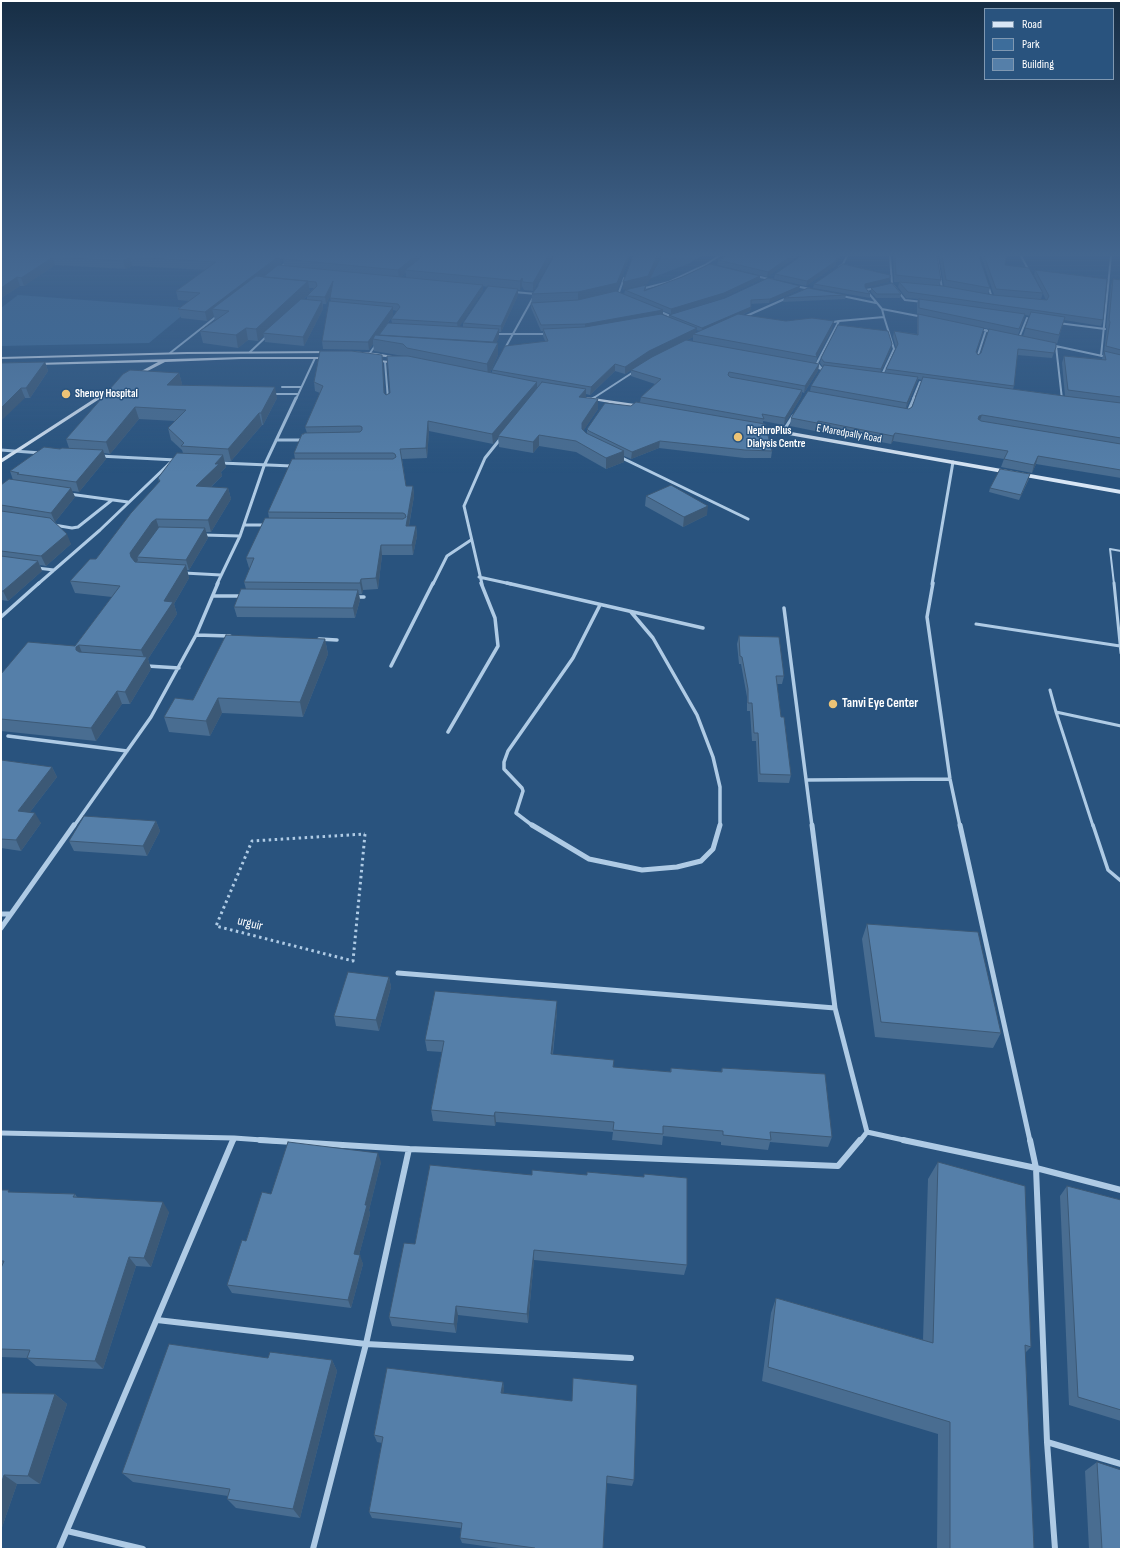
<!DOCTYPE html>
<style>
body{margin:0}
#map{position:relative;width:1122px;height:1550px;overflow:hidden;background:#29537e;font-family:"Sofia Sans Condensed",sans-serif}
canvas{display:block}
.frame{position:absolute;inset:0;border:2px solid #fff;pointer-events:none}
.legend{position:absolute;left:984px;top:8px;width:130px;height:72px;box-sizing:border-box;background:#29537e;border:1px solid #7f98b2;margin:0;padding:5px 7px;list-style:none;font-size:12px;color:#fff}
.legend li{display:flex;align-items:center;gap:8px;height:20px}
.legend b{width:20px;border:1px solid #7f98b2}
</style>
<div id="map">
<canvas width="1122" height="1550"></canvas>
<div class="frame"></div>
<ul class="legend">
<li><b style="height:5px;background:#d8e6f5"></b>Road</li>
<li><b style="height:11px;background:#3d6d9b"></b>Park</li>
<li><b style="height:11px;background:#557fa9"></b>Building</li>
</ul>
</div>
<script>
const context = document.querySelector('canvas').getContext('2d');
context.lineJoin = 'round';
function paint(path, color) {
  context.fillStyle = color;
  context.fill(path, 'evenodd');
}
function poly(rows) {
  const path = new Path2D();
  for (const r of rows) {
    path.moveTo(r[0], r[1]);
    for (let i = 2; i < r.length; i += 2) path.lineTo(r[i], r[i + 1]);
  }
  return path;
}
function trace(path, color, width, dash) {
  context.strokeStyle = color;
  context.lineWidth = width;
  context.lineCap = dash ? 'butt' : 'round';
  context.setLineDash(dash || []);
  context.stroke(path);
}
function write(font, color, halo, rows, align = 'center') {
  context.font = font + ' "Sofia Sans Condensed",sans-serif';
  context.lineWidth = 3;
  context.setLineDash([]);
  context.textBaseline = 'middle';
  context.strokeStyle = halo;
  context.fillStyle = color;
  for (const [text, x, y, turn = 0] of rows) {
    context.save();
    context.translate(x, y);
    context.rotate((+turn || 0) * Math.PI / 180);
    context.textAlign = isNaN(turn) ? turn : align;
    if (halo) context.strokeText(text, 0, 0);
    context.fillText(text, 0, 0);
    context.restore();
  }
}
paint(poly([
 [662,256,702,256,688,264,649,279],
 [18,295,191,308,149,343,1,346,1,308]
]), '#3d6d9b');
trace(poly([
 [365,834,353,961,216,926,252,841,365,834]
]), '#afcbe5', 3, [2.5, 3.5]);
trace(poly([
 [1114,584,1110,549,1121,551]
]), '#afcbe5', 2);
trace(poly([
 [1114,583,1121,653],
 [976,624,1120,646],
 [1050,690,1056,712],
 [1093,826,1056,712,1121,726]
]), '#afcbe5', 3);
trace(poly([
 [1093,825,1108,870,1121,881]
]), '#afcbe5', 3.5);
trace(poly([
 [890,256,892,284,905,300,923,302],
 [937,256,942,289],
 [1021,256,1029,271],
 [839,267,843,264,847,256],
 [278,269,295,256],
 [756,276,773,280],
 [988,285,992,298],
 [795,286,810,289],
 [641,289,669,282,705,265,719,256],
 [514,292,536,294],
 [620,295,618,295,624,278],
 [842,296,876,303],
 [882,309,923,317],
 [659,311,670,316],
 [744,317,787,298],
 [839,321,884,317,882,309,866,290,876,288],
 [1058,323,1105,329],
 [979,329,994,332],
 [494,334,547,334],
 [1019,338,1027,318],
 [1051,345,1107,357],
 [1056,346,1062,399],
 [504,350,534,296],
 [250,352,268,335],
 [170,353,217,316],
 [370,353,377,343],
 [1101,356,1111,256],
 [977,358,986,330],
 [385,362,388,399],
 [815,367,822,369,817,363,839,321,828,323],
 [881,377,894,349,884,317],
 [282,387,301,387],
 [271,394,298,394],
 [296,399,315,358],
 [592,399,635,371],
 [913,399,920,382]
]), '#afcbe5', 2);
trace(poly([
 [388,398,388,400],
 [1062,398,1062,401],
 [592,399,594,398],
 [907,414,914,398],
 [782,433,793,416],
 [276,440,303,440],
 [1,450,41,453],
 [99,456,176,460],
 [620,457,748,519],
 [221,463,292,466],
 [69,494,128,502],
 [54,525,72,528,78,527,112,500],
 [245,525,266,525],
 [203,535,240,536],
 [37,568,54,570],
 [184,573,221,575],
 [479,577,511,584],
 [38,584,100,530,170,463],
 [217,584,240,536,264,466,296,398],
 [433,584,447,556,471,540],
 [482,584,464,506,485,458,501,438],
 [932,584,953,462]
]), '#afcbe5', 3);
trace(poly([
 [507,583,703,628],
 [933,583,927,617,950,779,960,826],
 [214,596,243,596],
 [354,597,364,597],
 [784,608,812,826],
 [631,612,653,638,697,715,713,757,720,787,720,826],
 [1,617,39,583],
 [196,635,230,636],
 [319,639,337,640],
 [147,666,179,668],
 [391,666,433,583],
 [448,732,498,646,495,618,481,583],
 [8,736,127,751],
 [807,780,950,779],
 [74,826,151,717,196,635,218,583],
 [533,826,516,813,523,791,522,788,504,769,504,762,508,751,573,658,600,605]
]), '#afcbe5', 3.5);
trace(poly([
 [532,825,589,859,642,870,677,867,701,861,713,849,720,825],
 [812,825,835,1008,867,1132],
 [960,825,1030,1141],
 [1,914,11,914,1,928],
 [11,914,74,825],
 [398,973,835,1008],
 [1,1133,234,1138,276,1141],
 [233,1141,234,1138],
 [860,1141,867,1132,908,1141]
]), '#afcbe5', 5);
trace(poly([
 [260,1140,409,1149],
 [903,1140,1036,1168,1121,1190],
 [1030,1140,1036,1168,1047,1442,1055,1549],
 [157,1320,366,1344,631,1358],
 [1047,1442,1121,1464],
 [67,1531,143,1549],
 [59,1549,233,1140],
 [313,1549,366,1344,409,1149,838,1166,860,1140]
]), '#afcbe5', 6);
paint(poly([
 [330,351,332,351,332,353,187,354,1,359,1,357,187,352,330,351],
 [348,351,375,353,398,357,396,358,346,353,346,351,348,351],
 [241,357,328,357,330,358,328,359,241,359,165,362,136,377,134,377,134,375,158,362,36,365,34,364,36,363,241,357],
 [370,359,398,362,400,363,398,364,372,361,370,361,370,359],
 [114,386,118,387,1,463,1,459,114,386],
 [586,397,642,405,645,407,642,409,588,399,586,398,586,397],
 [757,426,1121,490,1121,494,755,429,755,427,757,426]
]), '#d8e6f5');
paint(poly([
 [1,256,420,256,420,258,423,256,553,256,533,291,524,290,522,286,520,290,518,290,518,295,501,332,499,332,499,337,496,343,498,355,490,373,492,373,492,370,545,341,543,336,543,331,541,331,531,308,532,294,538,287,554,256,629,256,629,258,617,291,624,294,625,290,646,285,646,290,760,280,723,298,671,314,663,311,663,315,669,317,669,315,799,290,769,303,751,304,750,311,742,315,832,329,817,358,816,364,819,364,818,371,804,393,802,392,801,397,784,425,763,421,763,424,772,451,771,458,744,458,659,448,631,459,624,456,624,462,606,469,576,452,539,446,533,453,499,447,498,437,493,444,429,431,427,458,402,459,406,486,413,486,414,496,409,526,416,526,417,536,413,555,382,555,378,589,363,590,362,594,359,594,360,600,355,618,237,617,234,607,246,589,244,582,250,568,249,568,246,558,269,518,268,512,295,459,294,453,304,434,307,433,305,427,320,393,315,391,314,382,382,355,384,393,386,395,390,393,403,356,374,351,373,344,369,350,323,349,322,341,331,301,330,298,331,294,326,304,323,304,323,309,304,346,265,342,264,336,258,341,248,340,238,348,203,343,200,331,215,321,214,316,207,321,181,318,178,309,190,301,178,300,176,291,205,270,132,266,125,269,55,265,24,286,20,286,1,298],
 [280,259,283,259,284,266,279,265,281,264],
 [406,273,406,278,401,277],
 [483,286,488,287,463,323,463,327,459,327,483,291],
 [309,288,314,288,310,292],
 [307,296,307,299,304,299],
 [393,310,397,311,391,319,392,323,388,323,393,315],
 [696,330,700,331,696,333],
 [693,337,693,341,687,340],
 [631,370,631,376,655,384,641,397,640,402,631,406,587,429,587,433,586,433,583,431,598,409,586,397,586,394,590,395,615,371,625,374],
 [798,256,767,277,717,265,718,260],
 [893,256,937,256,941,280,939,286,944,286,939,256,979,256,990,288,988,294,994,295,981,256,1006,256,1005,265,1043,293,1041,299,1046,300,1034,275,1035,270,1103,320,1101,326,1064,320,1057,344,1056,343,1056,347,1052,358,1017,355,1014,386,1013,389,1065,396,1062,363,1064,356,1102,359,1104,351,1107,329,1106,327,1111,285,1113,279,1121,280,1121,478,1036,464,1032,473,1001,467,1004,459,893,441,891,444,817,429,815,431,790,426,791,418,810,391,811,386,823,367,820,363,821,358,892,344,891,349,881,372,885,373,886,369,896,348,893,337,894,331,917,334,917,319,918,314,917,314,917,304,918,299,906,298,898,287,899,282,894,282],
 [1025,315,1030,316,1023,336,1018,335],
 [984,328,989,329,981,353,978,355,976,352],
 [918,379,922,380,912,407,909,409,906,409],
 [800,257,836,263,835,266,806,286,774,279,775,274],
 [890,278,889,282,865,288,870,294,870,298,813,288,814,284],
 [871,288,901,294,900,298,876,298,871,292],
 [846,295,845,299,783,302,784,298],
 [45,362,48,371,30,398,25,398,1,363],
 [179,373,182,384,181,385,277,398,263,425,262,425,231,461,224,461,226,467,221,472,222,476,211,487,228,488,231,499,211,532,206,532,208,538,189,570,187,570,189,578,174,604,177,614,148,659,151,669,130,704,122,704,96,741,1,731,1,674,75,646,112,597,75,593,70,581,96,559,159,482,158,478,183,453,182,450,171,440,168,428,175,421,139,419,110,454,104,453,106,459,79,492,72,491,75,497,55,522,71,544,46,566,40,565,42,571,8,601,1,600,1,485,13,480,10,471,60,449,69,448,66,439],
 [1029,479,1019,500,989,492,990,488],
 [646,496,707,515,683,527,645,506],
 [739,636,784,676,782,684,777,684,781,717,791,775,789,783,758,782,756,741,752,741,750,711,747,711,747,697,741,664,739,664,737,644],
 [325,639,328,654,303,717,222,713,210,736,169,732,164,717,193,700],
 [1,760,52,767,57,777,30,812,41,823,21,851,1,848],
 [156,821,160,831,147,856,74,851,69,841],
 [867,924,1001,1033,993,1048,875,1037,862,939],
 [389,977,391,987,379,1031,336,1026,334,1016],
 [557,1012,553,1054,613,1067,670,1072,671,1068,721,1072,722,1068,832,1137,828,1147,770,1142,768,1150,721,1145,721,1142,663,1136,662,1145,612,1140,613,1132,496,1122,495,1126,433,1121,431,1110,442,1052,427,1051,425,1040],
 [381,1162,369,1210,370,1214,359,1255,363,1264,351,1308,232,1293,227,1285,246,1241,271,1194],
 [938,1162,1031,1347,1025,1353,1034,1549,937,1549,938,1434,762,1381,771,1313,776,1298,923,1340,928,1179],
 [430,1165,687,1265,684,1275,534,1260,528,1323,458,1315,456,1333,392,1326,389,1317,415,1244],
 [1067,1186,1121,1200,1121,1421,1069,1405,1060,1196],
 [1,1190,10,1192,75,1194,77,1197,169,1212,151,1267,136,1266,103,1369,36,1366,27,1358,1,1357],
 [268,1358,332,1360,337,1371,300,1518,236,1508,227,1499,228,1496,133,1482,122,1473],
 [503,1382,504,1389,503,1393,634,1480,632,1486,606,1483,603,1549,506,1549,462,1543,460,1538,461,1528,372,1518,369,1512,382,1443,377,1442,374,1435],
 [1,1393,55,1394,67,1404,40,1484,17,1484,1,1530],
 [1097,1462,1121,1549,1089,1549,1085,1471]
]), '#496d91');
paint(poly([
 [1,256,17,256,1,265],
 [279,256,281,264,264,277,212,309,214,316,207,321,205,312],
 [415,256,420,256,421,260,405,270,406,273,399,278,398,270],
 [548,256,553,256,533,291,533,283],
 [628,256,629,256,629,258,617,292,578,301,578,292],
 [657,256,661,256,648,284,623,290,623,282],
 [791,256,798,256,767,277,768,272],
 [838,256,841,256,836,263,835,266,806,286,807,281,835,261],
 [53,257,55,265,24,286,21,278],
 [130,257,132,266,125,269,123,261],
 [760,276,760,280,723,298,671,314,671,309],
 [17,277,20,286,1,298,1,288],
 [522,278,522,286,520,290,520,281],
 [890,278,889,282,865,288,865,284],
 [308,281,310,293,266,334,263,333,264,336,258,341,256,329],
 [333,281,334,288,326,304,325,297],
 [483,285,483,291,458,329,457,323],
 [800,286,799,290,769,303,770,299],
 [518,289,518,295,501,332,501,326],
 [322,301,323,309,304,346,303,337],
 [393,307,393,315,376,339,373,339,373,344,369,350,368,342],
 [751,307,750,311,702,332,702,328],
 [663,310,663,316,585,330,585,324],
 [834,321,832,329,817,358,816,354],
 [246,328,248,340,238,348,236,335],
 [697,328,696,335,693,334,693,337,649,359,625,374,625,367,649,351],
 [499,329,499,337,493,350,493,342],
 [498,343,498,355,488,377,487,364],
 [892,344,891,349,880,374,881,369],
 [382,355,383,364,385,402,384,393],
 [45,362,48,371,30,398,26,388],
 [615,364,615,371,590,395,591,387],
 [819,364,818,371,804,393,805,386],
 [179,373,182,384,170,396,167,385],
 [918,377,916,384,905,411,907,403],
 [537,382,537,391,493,444,492,434],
 [275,387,277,398,263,425,261,413],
 [21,388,25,398,1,421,1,408],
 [586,389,586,400,579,397],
 [802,390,801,397,784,425,785,418],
 [598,399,598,409,582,433,582,423],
 [135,407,139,419,110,454,106,442],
 [259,413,262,425,231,461,228,449],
 [982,415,979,423,977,424,979,416],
 [428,421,429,431,427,458,426,448],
 [818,421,817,429,815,431,817,423],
 [895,433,893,441,891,444,893,436],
 [539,435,539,446,533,453,533,442],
 [660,441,659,448,631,459,632,452],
 [103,450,106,459,79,492,76,482],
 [624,451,624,462,606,469,606,458],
 [223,455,226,467,221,472,222,476,199,498,196,486],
 [1038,456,1036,464,1032,473,1034,465],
 [413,486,414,496,407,536,406,526],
 [71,488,75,497,55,522,51,513],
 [228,488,231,499,211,532,208,520],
 [708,506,707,515,683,527,684,517],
 [156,519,160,531,137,557,138,560,135,565,131,557,130,553,152,522],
 [416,526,417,536,413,555,412,545],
 [205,528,208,538,189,570,186,560],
 [67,534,71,544,46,566,41,556],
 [381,545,382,555,378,589,376,578],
 [38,561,42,571,8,601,3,591],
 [186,565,189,578,174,604,177,614,148,659,151,669,130,704,125,692,145,660,141,650,164,601],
 [361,579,363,590,362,594,360,583],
 [358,590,360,600,355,618,353,608],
 [325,639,328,654,303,717,300,702],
 [79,645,84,658,76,650,76,647],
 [117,691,122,704,96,741,91,728],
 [218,698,222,713,210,736,206,721],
 [52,767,57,777,23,821,18,811],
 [35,813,41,823,21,851,16,840],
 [156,821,160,831,147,856,143,846],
 [389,977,391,987,379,1031,376,1020],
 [557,1001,557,1012,551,1065,551,1054],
 [495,1112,496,1122,495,1126,494,1116],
 [378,1153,381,1162,369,1210,370,1214,357,1263,354,1254,365,1205],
 [163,1202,169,1212,151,1267,144,1258],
 [534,1250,534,1260,528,1323,527,1314],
 [360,1255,363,1264,351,1308,348,1300],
 [129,1257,136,1266,103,1369,95,1361],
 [456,1306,458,1315,456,1333,454,1324],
 [332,1360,337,1371,300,1518,293,1509],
 [503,1382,504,1389,502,1400,501,1393],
 [55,1394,67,1404,40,1484,28,1476],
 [4,1475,17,1484,1,1530,1,1484]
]), '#3c5976');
const building = poly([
 [9,256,279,256,205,312,178,309,200,293,176,291,216,262,130,257,123,261,53,257,21,278,17,277,1,288,1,261,9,256],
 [287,256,415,256,398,270,283,259,287,256],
 [423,256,548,256,533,283,523,282,522,278,520,281,405,270,423,256],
 [554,256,628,256,617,283,578,292,532,294,538,286,538,284,554,256],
 [633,256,657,256,648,276,623,282,633,256],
 [728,256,791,256,768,272,718,260,728,256],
 [801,256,838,256,835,261,836,261,807,281,775,274,800,257,801,256],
 [895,256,937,256,941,280,896,275,895,256],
 [942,256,979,256,990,288,946,280,942,256],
 [984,256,1006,256,1005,265,1029,268,1043,293,996,289,984,256],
 [710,264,760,276,724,293,671,309,625,290,646,285,644,291,682,277,710,264],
 [843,264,890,275,890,278,865,284,865,287,870,294,814,284,843,264],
 [278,265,483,285,457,323,391,319,400,307,398,304,330,298,333,281,325,297,307,296,317,286,316,282,263,277,278,265],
 [1035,270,1107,279,1103,320,908,292,899,282,943,286,993,295,1047,300,1049,296,1035,270],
 [256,276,308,281,256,329,246,328,236,335,200,331,229,311,212,309,256,276],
 [768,278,800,286,770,299,751,300,751,307,702,328,669,315,725,298,768,278],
 [1113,279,1121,280,1121,350,1106,346,1110,322,1109,320,1113,279],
 [892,283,901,294,877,294,871,288,892,283],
 [488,286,518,289,501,326,463,323,488,286],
 [808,288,846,295,784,298,808,288],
 [616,291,663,310,585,324,541,325,531,303,578,300,616,291],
 [301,299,322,301,303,337,263,333,301,299],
 [919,299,1025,314,1019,329,919,308,919,299],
 [329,301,393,307,368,342,322,341,329,301],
 [1031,312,1065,317,1059,335,1025,328,1031,312],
 [661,314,697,328,649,351,625,367,615,364,591,387,492,370,505,346,548,341,543,329,585,327,661,314],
 [738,314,786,321,812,318,834,321,816,354,817,357,693,334,738,314],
 [918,314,984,328,976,352,978,355,981,353,989,329,1056,343,1056,347,1054,353,1018,349,1014,386,886,369,898,344,894,331,918,335,918,314],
 [388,323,499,329,493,342,379,335,388,323],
 [838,325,888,331,892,344,881,369,824,362,821,358,838,325],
 [375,335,498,343,487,364,407,348,403,344,373,339,375,335],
 [686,340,819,364,805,386,729,372,728,375,730,377,802,390,785,418,762,414,764,419,641,397,661,379,631,370,652,357,686,340],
 [320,351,351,351,382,355,384,393,386,395,390,393,387,356,408,356,537,382,492,434,428,421,426,448,400,449,406,486,413,486,406,526,416,526,412,545,381,545,376,578,361,579,360,583,244,582,254,558,246,558,265,518,403,519,406,517,405,514,403,513,268,512,292,459,393,459,396,457,395,454,393,453,294,453,302,434,304,434,304,433,360,432,362,430,362,427,360,426,305,427,323,386,314,382,320,351],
 [1104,351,1121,355,1121,397,1068,390,1064,356,1106,360,1104,351],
 [45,362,26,388,21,388,1,408,1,363,45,362],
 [824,365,918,377,907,403,811,386,824,365],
 [130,370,179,373,167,385,275,387,261,413,259,413,228,449,181,446,184,443,168,428,186,410,135,407,106,442,66,439,123,374,130,370],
 [923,377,1064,396,1121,403,1121,438,982,415,979,416,978,419,981,421,1121,444,1121,470,1038,456,1034,465,1004,459,1008,451,895,433,893,436,818,421,817,423,791,418,808,391,909,409,912,407,923,377],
 [542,382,586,389,579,397,598,399,582,423,582,429,586,433,624,451,606,458,576,441,539,435,533,442,498,436,542,382],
 [636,402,765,424,772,451,745,450,660,441,632,452,589,431,587,429,605,403,631,406,636,402],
 [44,447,60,449,62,448,103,450,76,482,17,474,19,473,10,471,44,447],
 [177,453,223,455,215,464,219,464,196,486,228,488,208,520,156,519,152,522,130,553,131,557,135,562,186,565,164,601,173,602,141,650,79,645,76,647,76,650,79,652,147,657,125,692,117,691,91,728,1,719,1,674,28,642,75,646,120,586,70,581,90,559,96,559,131,513,160,481,158,478,177,453],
 [1000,469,1030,474,1021,495,990,488,1000,469],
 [9,479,71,488,51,513,1,505,1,485,9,479],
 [671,485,708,506,684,517,646,496,671,485],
 [1,511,50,518,67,534,41,556,1,551,1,511],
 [159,527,205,528,186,560,137,557,159,527],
 [1,556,38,561,3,591,1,591,1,556],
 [241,589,358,590,353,608,234,607,241,589],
 [226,635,325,639,300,702,218,698,206,721,164,717,175,698,193,700,226,635],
 [739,636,779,637,784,676,776,676,781,717,784,717,791,775,760,774,758,733,754,733,752,703,748,703,748,689,742,657,740,656,739,636],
 [1,760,52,767,18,811,35,813,16,840,1,839,1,760],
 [84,816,156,821,143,846,69,841,84,816],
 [867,924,978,932,1001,1033,881,1022,867,924],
 [348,972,389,977,376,1020,334,1016,348,972],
 [435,991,557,1001,551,1054,614,1060,613,1067,671,1072,671,1068,722,1072,722,1068,825,1074,832,1137,770,1132,771,1140,723,1135,723,1131,663,1126,663,1134,613,1130,614,1122,495,1112,494,1116,431,1110,444,1041,425,1040,435,991],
 [288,1142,378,1153,365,1205,367,1205,354,1254,360,1255,348,1300,227,1285,242,1240,246,1241,262,1192,271,1194,288,1142],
 [938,1162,1025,1186,1031,1347,1025,1345,1034,1549,950,1549,950,1422,768,1367,776,1298,933,1343,938,1162],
 [430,1165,532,1175,532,1170,587,1175,587,1172,644,1177,644,1174,687,1178,687,1265,534,1250,527,1314,456,1306,454,1324,389,1317,404,1243,415,1244,430,1165],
 [1067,1186,1121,1200,1121,1410,1078,1397,1067,1186],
 [1,1190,9,1190,8,1192,75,1194,73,1197,163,1202,144,1258,129,1257,95,1361,27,1358,30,1350,1,1349,1,1268,4,1261,1,1261,1,1190],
 [169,1344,268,1358,270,1352,332,1360,293,1509,227,1499,230,1489,122,1473,169,1344],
 [387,1368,503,1382,501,1393,572,1401,573,1378,637,1385,634,1480,607,1476,603,1549,535,1549,535,1548,460,1538,462,1523,369,1512,383,1437,374,1435,387,1368],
 [1,1393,55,1394,28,1476,4,1475,1,1484,1,1393],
 [1097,1462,1121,1470,1121,1549,1102,1549,1097,1462]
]);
paint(building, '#557fa9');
trace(building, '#3c5976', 1);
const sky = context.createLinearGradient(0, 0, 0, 473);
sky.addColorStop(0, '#172e45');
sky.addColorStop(0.54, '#43668f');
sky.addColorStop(1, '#43668f00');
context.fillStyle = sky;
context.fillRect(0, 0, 1122, 473);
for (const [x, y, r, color] of [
 [66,394,5,"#ecc376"],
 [738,437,5,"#ecc376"],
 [833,704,5,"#ecc376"]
]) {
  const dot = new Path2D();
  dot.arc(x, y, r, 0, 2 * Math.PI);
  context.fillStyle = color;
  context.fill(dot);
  trace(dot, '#29537e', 1.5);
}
write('bold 11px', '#fff', '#29537e', [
 ["Shenoy Hospital",75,394],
 ["NephroPlus",747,431],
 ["Dialysis Centre",747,444]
], 'left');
write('11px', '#fff', '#29537e', [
 ["E Maredpally Road",849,434,10]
]);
write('bold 13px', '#fff', '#29537e', [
 ["Tanvi Eye Center",842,704]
], 'left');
write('13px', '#fff', '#29537e', [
 ["urguir",250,924,14]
]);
</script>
